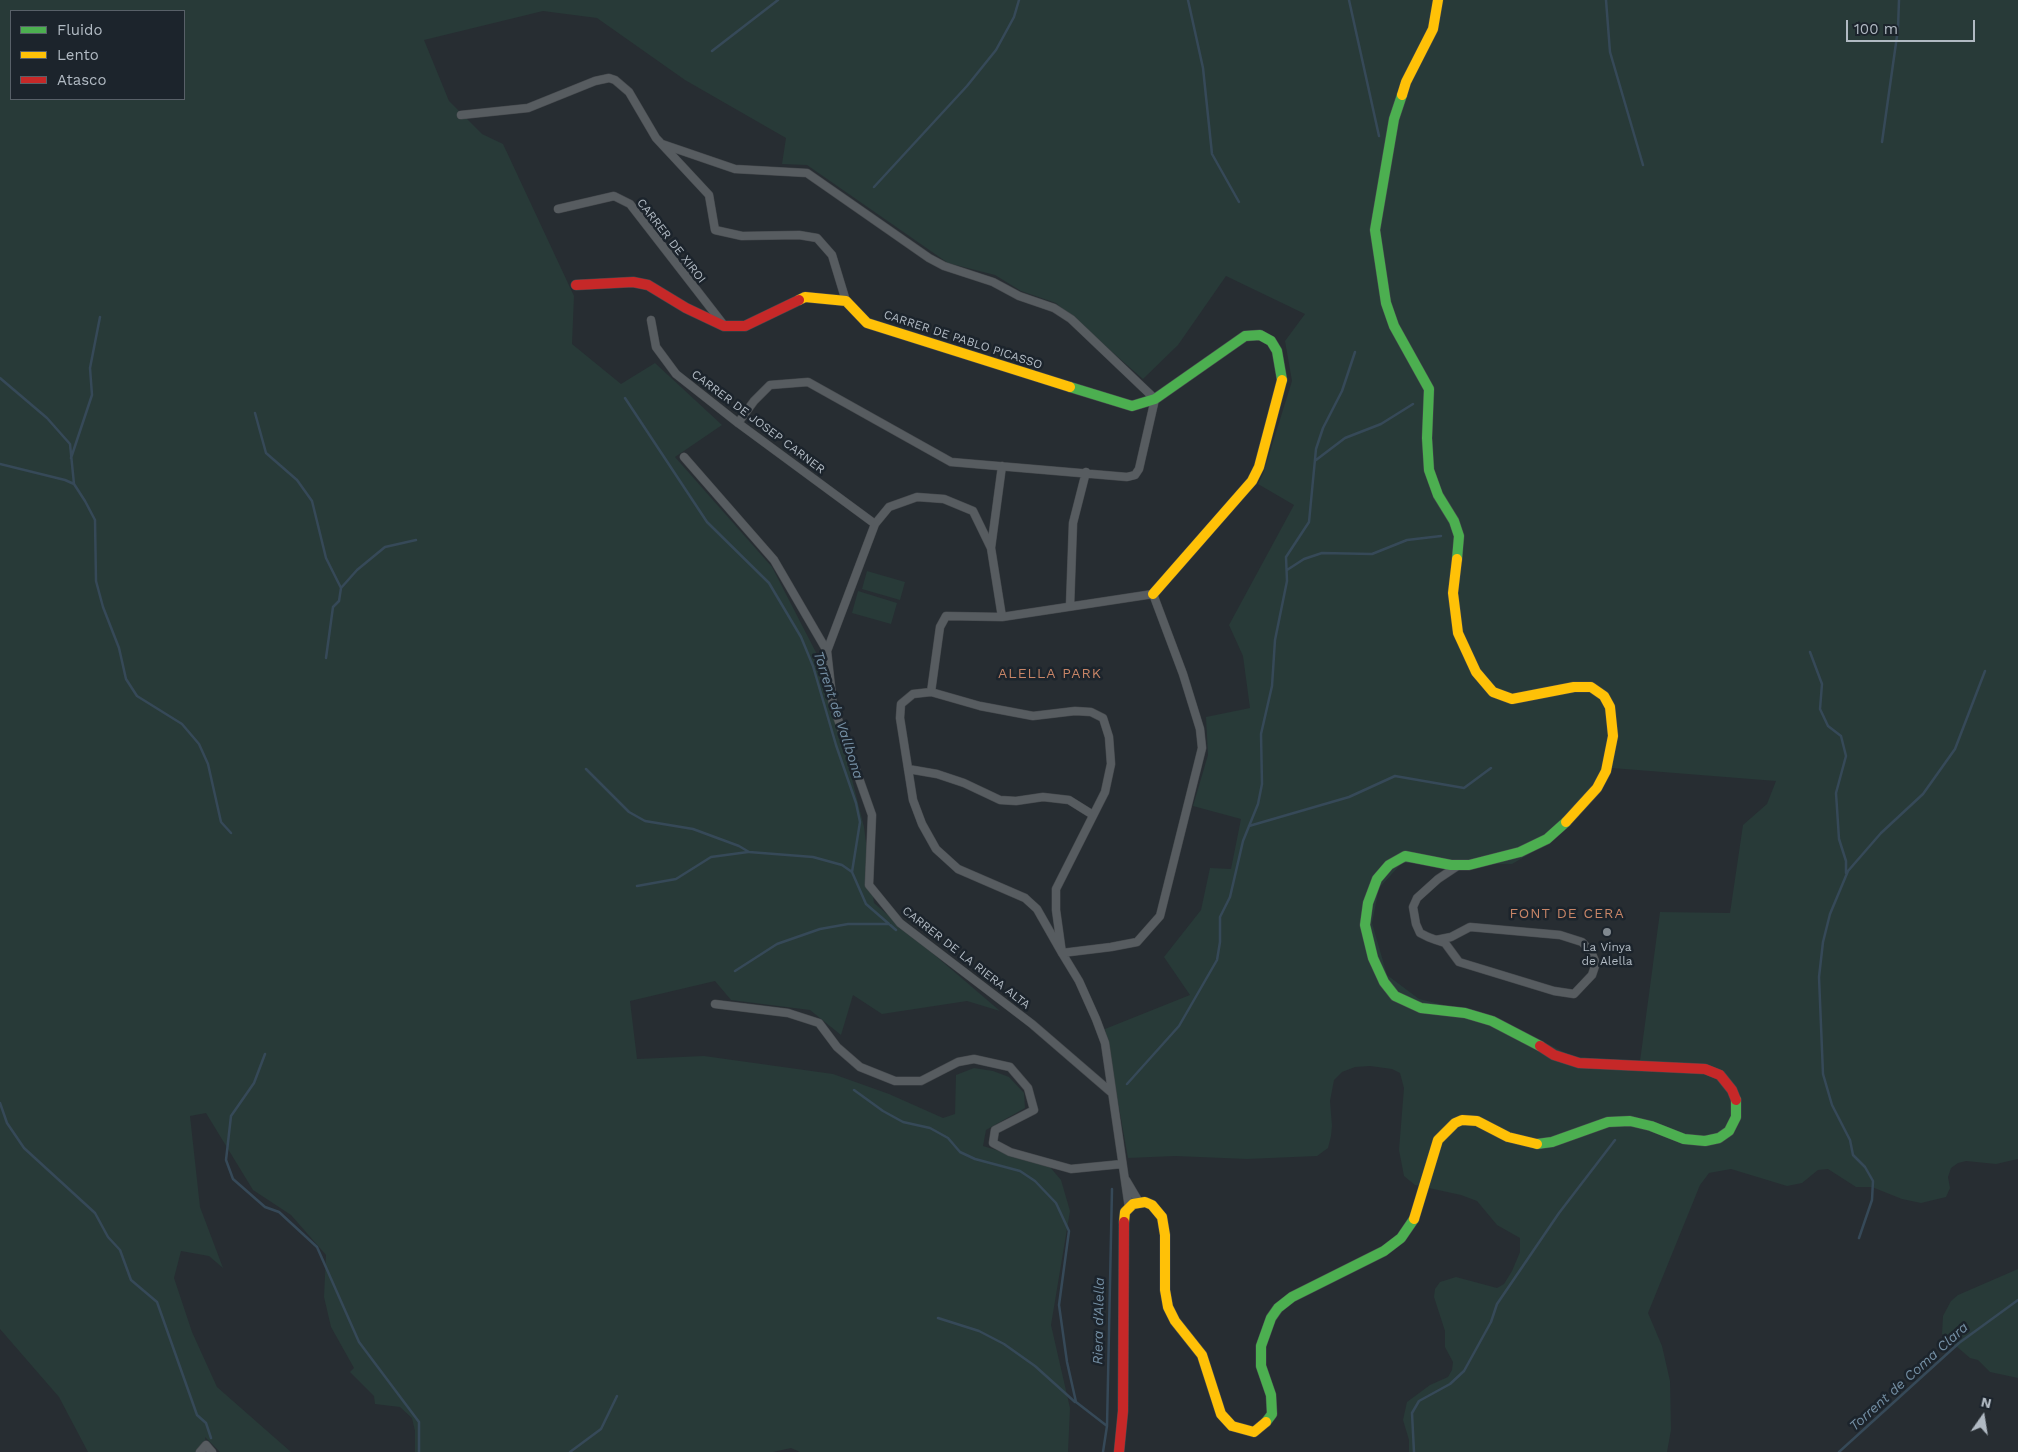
<!DOCTYPE html>
<style>
body{margin:0}
#map{position:relative;width:2018px;height:1452px;overflow:hidden;background:#272d32;font-family:"Work Sans",sans-serif}
canvas{display:block}
.legend{position:absolute;left:10px;top:10px;width:175px;height:90px;box-sizing:border-box;background:#1c242c;border:1px solid #586068;margin:0;padding:6px 9px;list-style:none;font-size:15px;color:#b1bac3}
.legend li{display:flex;align-items:center;gap:10px;height:25px}
.legend b{width:25px;border:1px solid #586068}
.north{position:absolute;left:1958px;top:1392px;width:50px;height:50px;-webkit-text-stroke:4px #1c242c;paint-order:stroke;rotate:13deg;font-size:14px;font-weight:700;line-height:20px;text-align:center;color:#b1bac3}
.north::after{content:'';display:block;margin:auto;width:18px;height:22px;background:#b1bac3;clip-path:polygon(50% 0,100% 100%,50% 72%,0 100%)}
.scale{position:absolute;left:1846px;top:20px;width:129px;height:22px;box-sizing:border-box;border:2px solid #b1bac3;border-top:0;padding-left:6px;font-size:15px;line-height:18px;white-space:nowrap;color:#b1bac3;-webkit-text-stroke:4px #1c242c;paint-order:stroke}
</style>
<div id="map">
<canvas width="2018" height="1452"></canvas>
<ul class="legend">
<li><b style="height:6px;background:#4caf50"></b>Fluido</li>
<li><b style="height:6px;background:#ffc107"></b>Lento</li>
<li><b style="height:6px;background:#c62828"></b>Atasco</li>
</ul>
<div class="north">N</div>
<div class="scale">100 m</div>
</div>
<script>
const context = document.querySelector('canvas').getContext('2d');
context.lineJoin = 'round';
function paint(path, color) {
  context.fillStyle = color;
  context.fill(path, 'evenodd');
}
function poly(rows) {
  const path = new Path2D();
  for (const r of rows) {
    path.moveTo(r[0], r[1]);
    for (let i = 2; i < r.length; i += 2) path.lineTo(r[i], r[i + 1]);
  }
  return path;
}
function trace(path, color, width, dash) {
  context.strokeStyle = color;
  context.lineWidth = width;
  context.lineCap = dash ? 'butt' : 'round';
  context.setLineDash(dash || []);
  context.stroke(path);
}
function write(font, color, halo, rows, align = 'center') {
  context.font = font + ' "Work Sans",sans-serif';
  context.lineWidth = 5;
  context.setLineDash([]);
  context.textBaseline = 'middle';
  context.strokeStyle = halo;
  context.fillStyle = color;
  for (const [text, x, y, turn = 0] of rows) {
    context.save();
    context.translate(x, y);
    context.rotate((+turn || 0) * Math.PI / 180);
    context.textAlign = isNaN(turn) ? turn : align;
    if (halo) context.strokeText(text, 0, 0);
    context.fillText(text, 0, 0);
    context.restore();
  }
}
paint(poly([
 [0,0,2018,0,2018,1159,1996,1164,1966,1161,1958,1163,1951,1168,1948,1177,1950,1188,1946,1197,1921,1203,1902,1199,1872,1187,1856,1187,1828,1169,1818,1170,1802,1183,1787,1186,1731,1169,1709,1173,1700,1185,1648,1313,1662,1346,1670,1381,1671,1430,1667,1452,1409,1452,1409,1440,1403,1420,1407,1402,1430,1385,1448,1377,1452,1370,1453,1362,1445,1347,1445,1331,1434,1297,1435,1289,1440,1282,1456,1277,1497,1288,1504,1284,1512,1271,1520,1252,1520,1238,1497,1225,1477,1201,1461,1195,1415,1185,1404,1176,1399,1150,1404,1088,1400,1073,1392,1069,1370,1066,1355,1067,1342,1072,1334,1080,1330,1101,1332,1126,1331,1136,1328,1148,1317,1156,1247,1159,1175,1156,1128,1158,1105,1029,1190,995,1164,957,1201,910,1210,868,1231,869,1241,819,1193,806,1208,755,1206,717,1250,708,1243,656,1229,625,1294,505,1258,484,1263,474,1292,381,1285,341,1305,314,1226,276,1178,345,1143,379,1056,303,1021,291,995,275,948,263,807,165,782,164,786,138,685,80,597,18,543,11,424,40,449,101,482,134,503,144,574,296,572,344,621,384,655,363,722,425,675,457,772,567,824,668,864,827,874,903,1000,1011,967,1001,882,1014,853,995,841,1035,810,1010,731,1000,715,981,630,1001,637,1059,704,1056,833,1074,889,1094,943,1118,955,1114,956,1075,974,1068,993,1071,1009,1077,1024,1093,1025,1108,986,1130,983,1146,1049,1166,1061,1180,1070,1211,1051,1325,1070,1408,1068,1452,800,1452,791,1448,773,1452,415,1452,415,1431,412,1418,400,1407,375,1404,374,1396,350,1372,354,1368,331,1327,324,1297,326,1255,291,1215,253,1190,206,1113,190,1116,200,1207,223,1268,209,1256,181,1251,174,1278,192,1332,217,1387,291,1452,220,1452,205,1437,207,1452,88,1452,59,1397,0,1329],
 [11,11,184,11,184,99,11,99],
 [1612,768,1776,781,1767,804,1743,825,1730,913,1660,912,1640,1061,1574,1057,1493,1017,1419,999,1387,975,1372,923,1379,888,1402,863,1512,864,1543,846],
 [867,571,905,582,900,600,862,589],
 [858,591,897,603,891,624,852,613],
 [2018,1269,2018,1378,1990,1372,1978,1360,1970,1358,1942,1334,1943,1316,1951,1301,1958,1295]
]), '#283a38');
trace(poly([
 [1188,0,1203,68,1212,154,1239,202],
 [1349,0,1379,136],
 [1606,0,1610,52,1643,165],
 [712,51,778,0],
 [1882,142,1898,29,1899,0],
 [874,187,967,86,996,50,1014,17,1019,0],
 [0,378,47,418,70,444,74,484],
 [625,398,707,522,769,583,801,637,813,666,836,745,856,803,860,822,852,872,866,904,896,930],
 [255,413,266,453,297,480,312,501,326,558,341,588,339,601,333,607,326,658],
 [71,458,92,395,90,368,100,317],
 [1316,460,1345,438,1381,424,1413,404],
 [0,464,65,480,74,484,85,501,95,520,96,581,103,607,119,648,126,679,137,696,182,724,199,744,208,764,221,822,231,833],
 [1287,570,1304,559,1322,553,1372,554,1407,540,1441,536],
 [341,588,357,570,385,547,416,540],
 [1810,652,1822,684,1820,709,1828,726,1841,736,1846,756,1836,793,1839,839,1846,861,1846,873],
 [586,769,629,812,645,821,693,829,739,846,749,852,813,857,842,865,852,872],
 [1249,826,1349,797,1395,776,1464,788,1491,768],
 [637,886,676,879,711,857,748,852],
 [735,971,777,944,820,929,848,924,889,924],
 [265,1054,254,1083,231,1116,226,1160,233,1179,265,1207,279,1212,317,1247,359,1342,419,1422,419,1452],
 [1127,1084,1179,1026,1217,960,1220,942,1220,917,1230,897,1243,841,1258,804,1262,784,1261,734,1272,686,1275,640,1287,581,1286,557,1309,522,1316,449,1323,428,1342,391,1355,352],
 [854,1090,883,1111,903,1122,930,1128,948,1138,960,1152,975,1159,1020,1171,1035,1181,1056,1203,1069,1231,1059,1305,1067,1362,1076,1402,1107,1426],
 [0,1103,7,1123,24,1148,95,1213,108,1237,120,1250,131,1280,157,1302,197,1415,206,1423,211,1438],
 [1859,1238,1872,1200,1873,1181,1865,1167,1853,1155,1850,1140,1832,1105,1823,1074,1819,977,1823,942,1830,914,1848,871,1881,833,1923,794,1955,749,1985,671],
 [938,1318,979,1331,1004,1344,1035,1366,1075,1402],
 [570,1452,601,1429,617,1396],
 [1103,1452,1107,1426,1112,1189],
 [1414,1452,1412,1413,1419,1401,1450,1384,1464,1371,1491,1322,1497,1304,1559,1213,1615,1140],
 [1839,1452,1959,1343,2018,1300]
]), '#364958', 2.5);
const street = poly([
 [461,115,528,108,595,81,609,78,615,80,629,92,656,138,709,195,715,230,742,236,799,235,817,238,832,255,846,301],
 [662,144,735,169,807,173,929,258,944,266,993,282,1019,296,1054,308,1071,319,1155,399,1139,469,1135,475,1127,477,951,462,808,382,770,385,754,401,738,423],
 [558,209,614,196,630,204,723,324],
 [651,320,656,347,676,374,738,423,875,524],
 [684,457,774,560,827,651],
 [991,548,1002,466],
 [1070,606,1073,523,1086,472],
 [1002,617,991,548,973,511,944,499,917,497,889,507,875,524,827,651,833,705,872,815,869,885,900,923,1032,1024,1112,1093],
 [931,692,940,627,946,616,1002,617,1153,594,1183,674,1200,729,1202,748,1160,916,1137,942,1111,947,1062,953],
 [908,769,937,774,964,783,1000,800,1016,801,1043,797,1069,800,1093,815],
 [1436,940,1451,937,1470,927,1560,935,1582,942,1591,952,1596,963,1592,975,1574,994,1554,991,1459,962,1445,943,1436,940,1428,937,1420,933,1416,924,1413,907,1417,898,1438,879,1459,865],
 [1062,953,1056,910,1056,889,1105,792,1111,764,1109,737,1103,718,1091,712,1075,711,1033,716,980,706,931,692,913,694,901,704,900,718,913,800,922,824,936,849,958,869,1025,898,1037,909,1062,953,1079,981,1096,1019,1105,1043,1129,1208],
 [715,1004,788,1013,819,1023,837,1047,860,1067,895,1081,921,1081,958,1062,974,1059,1010,1067,1028,1088,1034,1110,995,1130,993,1143,1010,1152,1071,1169,1122,1164],
 [1126,1180,1139,1202],
 [200,1452,206,1445,212,1452]
]);
const fast = poly([
 [1402,95,1394,119,1375,230,1386,303,1394,326,1429,389,1427,438,1429,470,1438,495,1454,521,1459,536,1457,559],
 [1070,387,1132,406,1155,399,1245,336,1260,335,1271,341,1277,351,1282,380],
 [1540,1046,1492,1021,1465,1013,1421,1008,1395,996,1384,982,1373,958,1365,925,1368,903,1377,879,1389,865,1405,856,1451,865,1469,865,1520,852,1547,839,1566,822],
 [1537,1144,1552,1142,1608,1122,1630,1121,1651,1126,1684,1139,1705,1141,1719,1138,1729,1131,1736,1117,1736,1100],
 [1266,1422,1272,1414,1271,1395,1261,1366,1261,1346,1271,1318,1278,1308,1292,1297,1384,1251,1401,1238,1414,1219]
]);
const slow = poly([
 [1402,95,1406,82,1433,29,1438,0],
 [799,300,805,297,846,301,867,323,1070,387],
 [1457,559,1453,593,1458,633,1476,672,1493,692,1512,699,1574,687,1591,687,1604,696,1610,707,1613,736,1606,771,1597,788,1566,822],
 [1153,594,1252,481,1259,467,1282,380],
 [1414,1219,1438,1140,1455,1123,1462,1120,1477,1121,1508,1137,1537,1144],
 [1124,1222,1125,1212,1133,1204,1145,1202,1152,1205,1162,1217,1165,1235,1165,1290,1168,1307,1175,1321,1202,1355,1221,1414,1232,1426,1254,1432,1266,1422]
]);
const jam = poly([
 [576,285,633,282,648,285,686,308,724,326,745,326,799,300],
 [1540,1046,1554,1055,1579,1063,1705,1069,1720,1075,1732,1090,1736,1100],
 [1119,1452,1123,1411,1124,1222]
]);
trace(street, '#45494d', 9);
trace(fast, '#45494d', 11);
trace(slow, '#45494d', 11);
trace(jam, '#45494d', 11);
trace(street, '#575c60', 8);
trace(fast, '#4caf50', 10);
trace(slow, '#ffc107', 10);
trace(jam, '#c62828', 10);
for (const [x, y, r, color] of [
 [1607,932,5,"#818990"]
]) {
  const dot = new Path2D();
  dot.arc(x, y, r, 0, 2 * Math.PI);
  context.fillStyle = color;
  context.fill(dot);
  trace(dot, '#1c242c', 2);
}
write('12px', '#b1bac3', '#1c242c', [
 ["CARRER DE XIROI",671,241,52],
 ["CARRER DE PABLO PICASSO",963,340,18],
 ["CARRER DE JOSEP CARNER",758,422,37],
 ["CARRER DE LA RIERA ALTA",966,958,38]
]);
write('12px', '#b1bac3', '#1c242c', [
 ["La Vinya",1607,947],
 ["de Alella",1607,961]
]);
context.letterSpacing = '1px';
write('14px', '#c88567', '#1c242c', [
 ["ALELLA PARK",1050,674],
 ["FONT DE CERA",1567,914]
]);
context.letterSpacing = '0px';
write('italic 14px', '#748fa4', '#1c242c', [
 ["Torrent de Vallbona",838,715,72],
 ["Riera d'Alella",1099,1321,-89],
 ["Torrent de Coma Clara",1909,1377,-42]
]);
</script>
